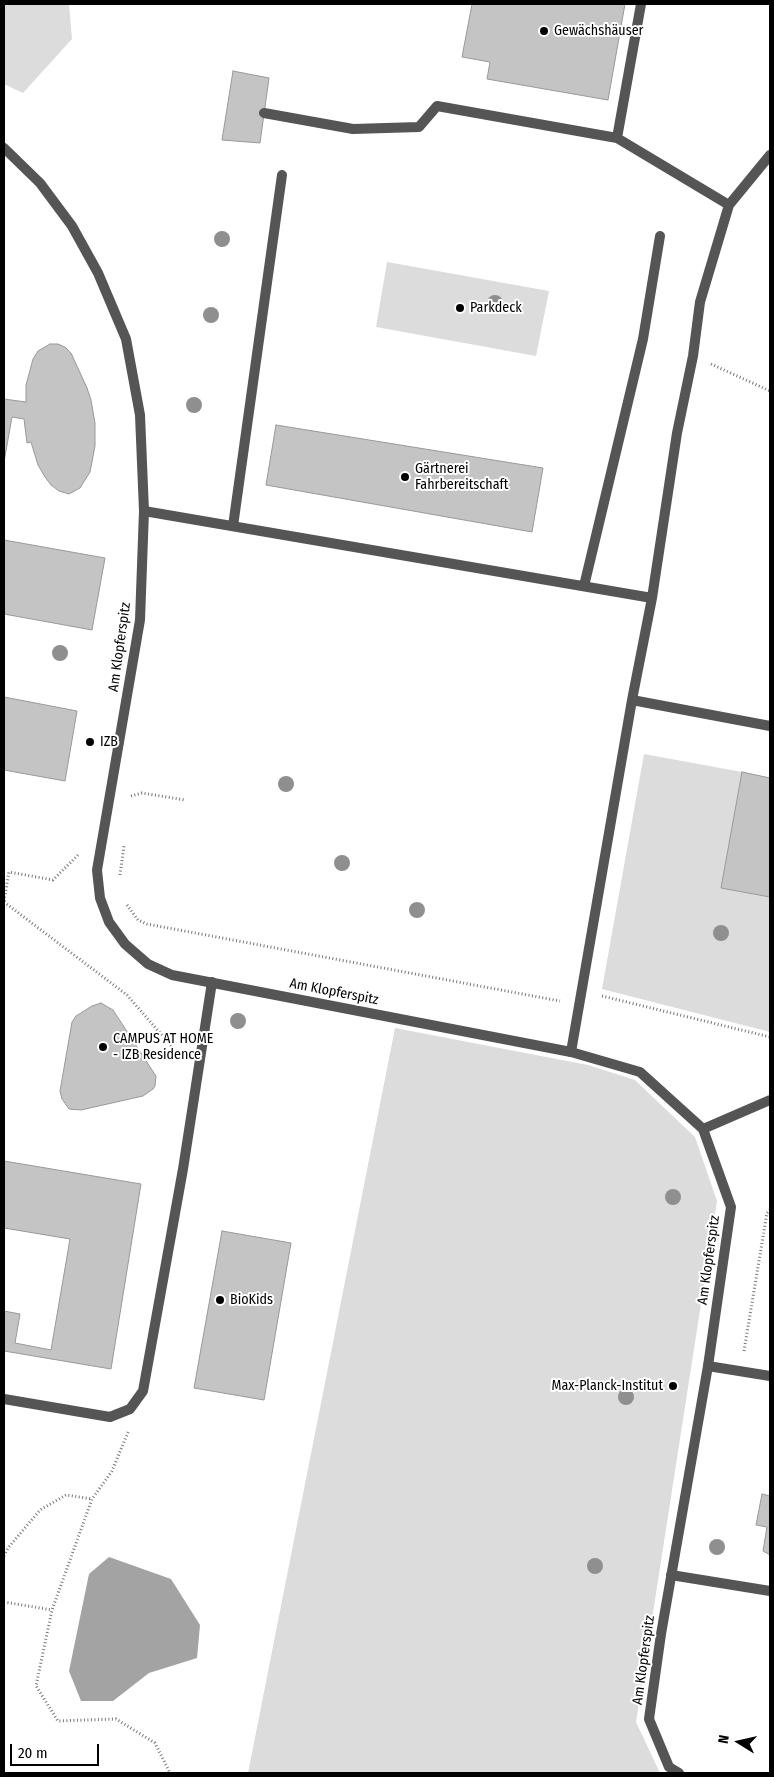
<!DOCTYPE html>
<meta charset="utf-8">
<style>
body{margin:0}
#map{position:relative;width:774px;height:1777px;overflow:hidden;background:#fff;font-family:"Fira Sans Condensed",sans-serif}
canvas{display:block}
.frame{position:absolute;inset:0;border:5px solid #000;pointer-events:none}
.north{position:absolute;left:714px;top:1717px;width:50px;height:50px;-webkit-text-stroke:4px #fff;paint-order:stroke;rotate:280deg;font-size:14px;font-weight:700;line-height:20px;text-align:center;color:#000}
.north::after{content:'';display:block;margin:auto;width:18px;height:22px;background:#000;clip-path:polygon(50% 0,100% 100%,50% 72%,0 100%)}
.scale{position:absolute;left:10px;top:1744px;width:89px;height:22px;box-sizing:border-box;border:2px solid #000;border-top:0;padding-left:6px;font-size:15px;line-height:18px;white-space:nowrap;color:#000;-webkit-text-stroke:4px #fff;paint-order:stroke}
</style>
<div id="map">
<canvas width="774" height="1777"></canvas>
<div class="frame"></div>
<div class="north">N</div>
<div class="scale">20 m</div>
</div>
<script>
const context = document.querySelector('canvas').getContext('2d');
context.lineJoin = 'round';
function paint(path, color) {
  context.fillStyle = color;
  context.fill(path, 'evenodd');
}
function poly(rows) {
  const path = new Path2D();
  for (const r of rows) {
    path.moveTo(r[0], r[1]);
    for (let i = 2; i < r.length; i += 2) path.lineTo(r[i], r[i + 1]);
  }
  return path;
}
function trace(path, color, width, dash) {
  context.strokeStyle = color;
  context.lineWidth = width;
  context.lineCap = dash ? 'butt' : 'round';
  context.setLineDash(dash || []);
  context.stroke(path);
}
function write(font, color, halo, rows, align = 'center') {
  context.font = font + ' "Fira Sans Condensed",sans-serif';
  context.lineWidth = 4;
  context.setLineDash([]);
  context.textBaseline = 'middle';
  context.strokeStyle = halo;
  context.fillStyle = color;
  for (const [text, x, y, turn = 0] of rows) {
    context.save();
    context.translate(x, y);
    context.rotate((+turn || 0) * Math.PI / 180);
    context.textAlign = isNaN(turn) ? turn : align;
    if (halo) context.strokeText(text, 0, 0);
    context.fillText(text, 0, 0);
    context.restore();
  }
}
paint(poly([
 [4,4,69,4,72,39,23,93,4,84],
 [387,262,549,291,536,356,376,327],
 [644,754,742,772,721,888,770,897,770,1032,602,989],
 [395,1028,588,1065,635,1080,695,1137,717,1201,636,1722,660,1773,248,1773]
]), '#dcdcdc');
paint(poly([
 [109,1557,171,1579,200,1625,197,1658,149,1673,113,1701,81,1701,69,1671,89,1574]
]), '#a3a3a3');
const building = poly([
 [472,4,625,4,608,100,487,79,490,62,462,57,472,4],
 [233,71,269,78,260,143,222,140,233,71],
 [50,344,58,344,65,347,71,353,87,388,91,400,95,423,95,446,90,472,80,488,69,494,59,491,51,485,45,477,38,465,31,442,27,443,24,419,12,417,4,462,4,399,26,402,26,385,33,359,38,351,50,344],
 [276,425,543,468,532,532,266,485,276,425],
 [4,540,105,558,92,630,4,614,4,540],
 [4,697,77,711,65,781,4,770,4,697],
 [742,772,770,778,770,897,721,888,742,772],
 [101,1003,113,1010,152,1070,156,1076,155,1086,153,1089,143,1096,81,1110,69,1109,62,1099,60,1091,72,1022,76,1016,92,1006,101,1003],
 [4,1161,141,1184,111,1369,4,1351,4,1311,20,1314,15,1343,51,1350,70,1239,4,1228,4,1161],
 [222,1231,291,1243,264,1400,194,1388,222,1231],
 [762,1494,770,1496,770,1555,763,1551,767,1527,756,1525,762,1494]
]);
paint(building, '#c4c4c4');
trace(building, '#999', 1);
trace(poly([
 [711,364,770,391],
 [131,796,142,793,185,800],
 [120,875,124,846],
 [4,901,9,872,53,880,78,855],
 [4,902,127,995,180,1056],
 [127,905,138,920,147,924,560,1001],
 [602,996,770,1037],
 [744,1351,767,1213,770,1210],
 [128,1432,112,1471,92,1499,52,1610,36,1686,58,1721,116,1719,155,1743,170,1773],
 [4,1556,8,1548,40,1510,66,1495,92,1499],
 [4,1602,52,1610]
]), '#777', 3, [1, 2.5]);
trace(poly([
 [641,4,617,138,729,205],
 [264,113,353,129,419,127,437,106,617,138],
 [144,511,652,598],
 [233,526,282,175],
 [584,586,643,339,660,236],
 [632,700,770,726],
 [571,1052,632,700,652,598,677,433,693,356,700,302,729,205,770,155],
 [703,1129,770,1100],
 [708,1366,770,1376],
 [4,1399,110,1417,130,1409,143,1391,183,1169,212,982],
 [671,1575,770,1591]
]), '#555', 10);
trace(poly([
 [4,148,40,183,72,226,98,273,126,339,140,415,144,511,140,620,97,870,100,898,109,922,125,944,148,964,172,975,571,1052,640,1072,703,1129,731,1207,708,1366,661,1634,649,1719,669,1767,679,1773]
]), '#555', 10);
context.fillStyle = '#8f8f8f';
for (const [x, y] of [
 [222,239],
 [495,303],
 [211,315],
 [194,405],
 [60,653],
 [286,784],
 [342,863],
 [417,910],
 [721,933],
 [238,1021],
 [673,1197],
 [626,1397],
 [717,1547],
 [595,1566]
]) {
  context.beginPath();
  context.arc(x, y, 8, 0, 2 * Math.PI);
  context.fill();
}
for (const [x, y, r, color] of [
 [544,31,5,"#000"],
 [460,308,5,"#000"],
 [405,477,5,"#000"],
 [90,742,5,"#000"],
 [103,1047,5,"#000"],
 [220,1300,5,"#000"],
 [673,1386,5,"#000"]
]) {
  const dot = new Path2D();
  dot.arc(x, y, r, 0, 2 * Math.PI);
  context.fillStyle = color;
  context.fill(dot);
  trace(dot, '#fff', 2);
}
write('14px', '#000', '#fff', [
 ["Gewächshäuser",554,31],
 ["Parkdeck",470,308],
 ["Gärtnerei",415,469],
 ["Fahrbereitschaft",415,485],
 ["IZB",100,742],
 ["CAMPUS AT HOME",113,1039],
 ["- IZB Residence",113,1055],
 ["BioKids",230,1300],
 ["Max-Planck-Institut",663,1386,"right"]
], 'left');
write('14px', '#000', '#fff', [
 ["Am Klopferspitz",120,647,-82],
 ["Am Klopferspitz",334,992,11],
 ["Am Klopferspitz",709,1260,-82],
 ["Am Klopferspitz",644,1660,-82]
]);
</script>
